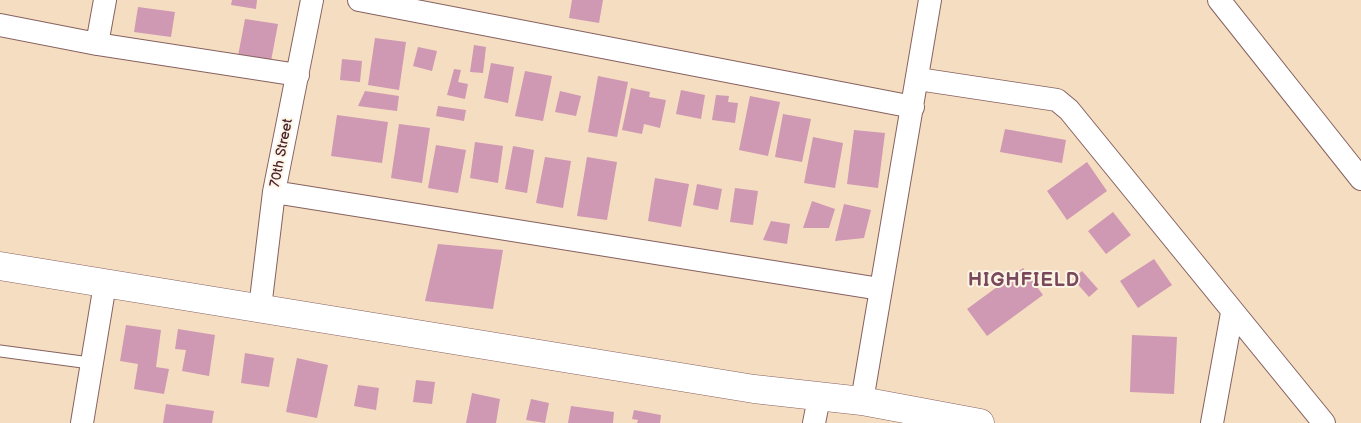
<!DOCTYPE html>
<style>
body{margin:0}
canvas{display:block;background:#f5ddc1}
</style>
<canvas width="1361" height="423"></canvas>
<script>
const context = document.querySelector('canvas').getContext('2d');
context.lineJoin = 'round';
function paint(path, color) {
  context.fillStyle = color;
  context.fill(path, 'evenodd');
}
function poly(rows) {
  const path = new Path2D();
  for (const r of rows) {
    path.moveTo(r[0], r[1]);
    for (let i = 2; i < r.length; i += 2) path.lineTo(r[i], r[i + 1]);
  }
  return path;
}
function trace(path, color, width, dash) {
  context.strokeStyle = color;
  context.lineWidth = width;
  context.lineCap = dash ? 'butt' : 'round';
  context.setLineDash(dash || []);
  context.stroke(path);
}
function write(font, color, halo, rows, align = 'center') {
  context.font = font + ' "Balsamiq Sans",sans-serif';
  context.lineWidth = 4;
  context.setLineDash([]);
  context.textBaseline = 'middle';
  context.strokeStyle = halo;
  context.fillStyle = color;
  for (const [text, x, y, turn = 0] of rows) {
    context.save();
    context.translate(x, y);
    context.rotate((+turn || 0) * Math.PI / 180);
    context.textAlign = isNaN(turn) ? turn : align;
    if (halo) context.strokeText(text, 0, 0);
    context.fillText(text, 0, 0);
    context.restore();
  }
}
paint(poly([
 [232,0,257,0,256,9,231,5],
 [572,0,603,0,599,23,569,18],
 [138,7,175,12,171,37,134,32],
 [245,19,278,24,271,61,238,56],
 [375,38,406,42,399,90,368,85],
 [474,45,486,47,483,73,470,72],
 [418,47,437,51,432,71,413,66],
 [342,59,362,61,360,82,340,80],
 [491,63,514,67,508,103,484,98],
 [454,69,461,70,458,82,468,84,465,99,447,95],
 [525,71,552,76,543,121,515,116],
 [598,76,628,82,617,137,588,132],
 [631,88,650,92,649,97,666,100,660,128,644,124,642,134,622,130],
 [681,90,705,95,701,119,676,114],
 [365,91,399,96,397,111,358,106],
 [560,91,581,96,576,116,555,112],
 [716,95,729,96,728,102,738,103,735,123,712,120],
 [750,96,780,102,768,156,739,150],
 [438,106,466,110,464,121,436,116],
 [783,114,811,119,802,162,775,157],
 [337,115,388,122,382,163,331,156],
 [399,124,430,128,422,183,391,178],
 [1005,129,1066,140,1062,163,1000,152],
 [854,130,885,133,878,188,847,184],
 [813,137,843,143,835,188,804,183],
 [475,142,503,146,498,183,470,178],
 [436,145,466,150,458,193,428,188],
 [513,146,534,150,527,193,505,189],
 [545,157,571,161,563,208,536,203],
 [587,157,617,162,607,220,577,216],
 [1087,162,1107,191,1067,220,1047,191],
 [655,178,689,184,681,227,648,221],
 [697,184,722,189,718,210,693,205],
 [735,188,758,191,753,225,730,222],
 [812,201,835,209,829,228,803,228],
 [844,204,871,210,864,238,835,241],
 [1113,212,1131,235,1106,254,1088,231],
 [771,221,790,224,787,244,763,240],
 [438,244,503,250,493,309,425,301],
 [1154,259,1172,285,1138,308,1120,281],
 [1023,268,1043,295,987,336,967,309],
 [1082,271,1098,289,1089,297,1073,279],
 [126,325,161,330,156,367,169,369,164,394,134,389,138,364,120,361],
 [178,329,215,335,209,376,182,371,186,350,175,349],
 [1132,335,1177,337,1174,394,1130,392],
 [245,353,274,358,269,387,241,383],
 [297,358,328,365,317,418,286,412],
 [416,380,435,382,432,404,413,402],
 [358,385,379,388,376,410,354,406],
 [472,393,500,399,496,423,466,423],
 [531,399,549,403,545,423,526,420],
 [166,404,214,411,212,423,163,423],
 [571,406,614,412,613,423,568,423],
 [634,410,661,415,660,423,637,423,638,420,632,419]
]), '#cf98b3');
const service = poly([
 [0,351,90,363]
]);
const minor = poly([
 [359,0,913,107],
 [1219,0,1361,179],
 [0,25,97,44,105,0],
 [97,44,298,75],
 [918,79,1057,100,1069,110,1324,423],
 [274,192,880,289],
 [260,308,274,192,312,0],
 [862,401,930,0],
 [82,423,105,284],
 [814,423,819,398],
 [1212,423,1232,313]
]);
const tertiary = poly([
 [0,266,754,389,862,401,980,423]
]);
trace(service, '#866260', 13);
trace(minor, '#866260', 24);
trace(tertiary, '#866260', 29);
trace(service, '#fff', 11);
trace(minor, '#fff', 22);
trace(tertiary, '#fff', 28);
write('14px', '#4a1f2b', '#fcf5e5', [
 ["70th Street",282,153,-79]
]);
context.letterSpacing = '1px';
write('bold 19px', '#79495b', '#fcf5e5', [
 ["HIGHFIELD",1024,281]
]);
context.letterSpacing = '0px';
</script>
